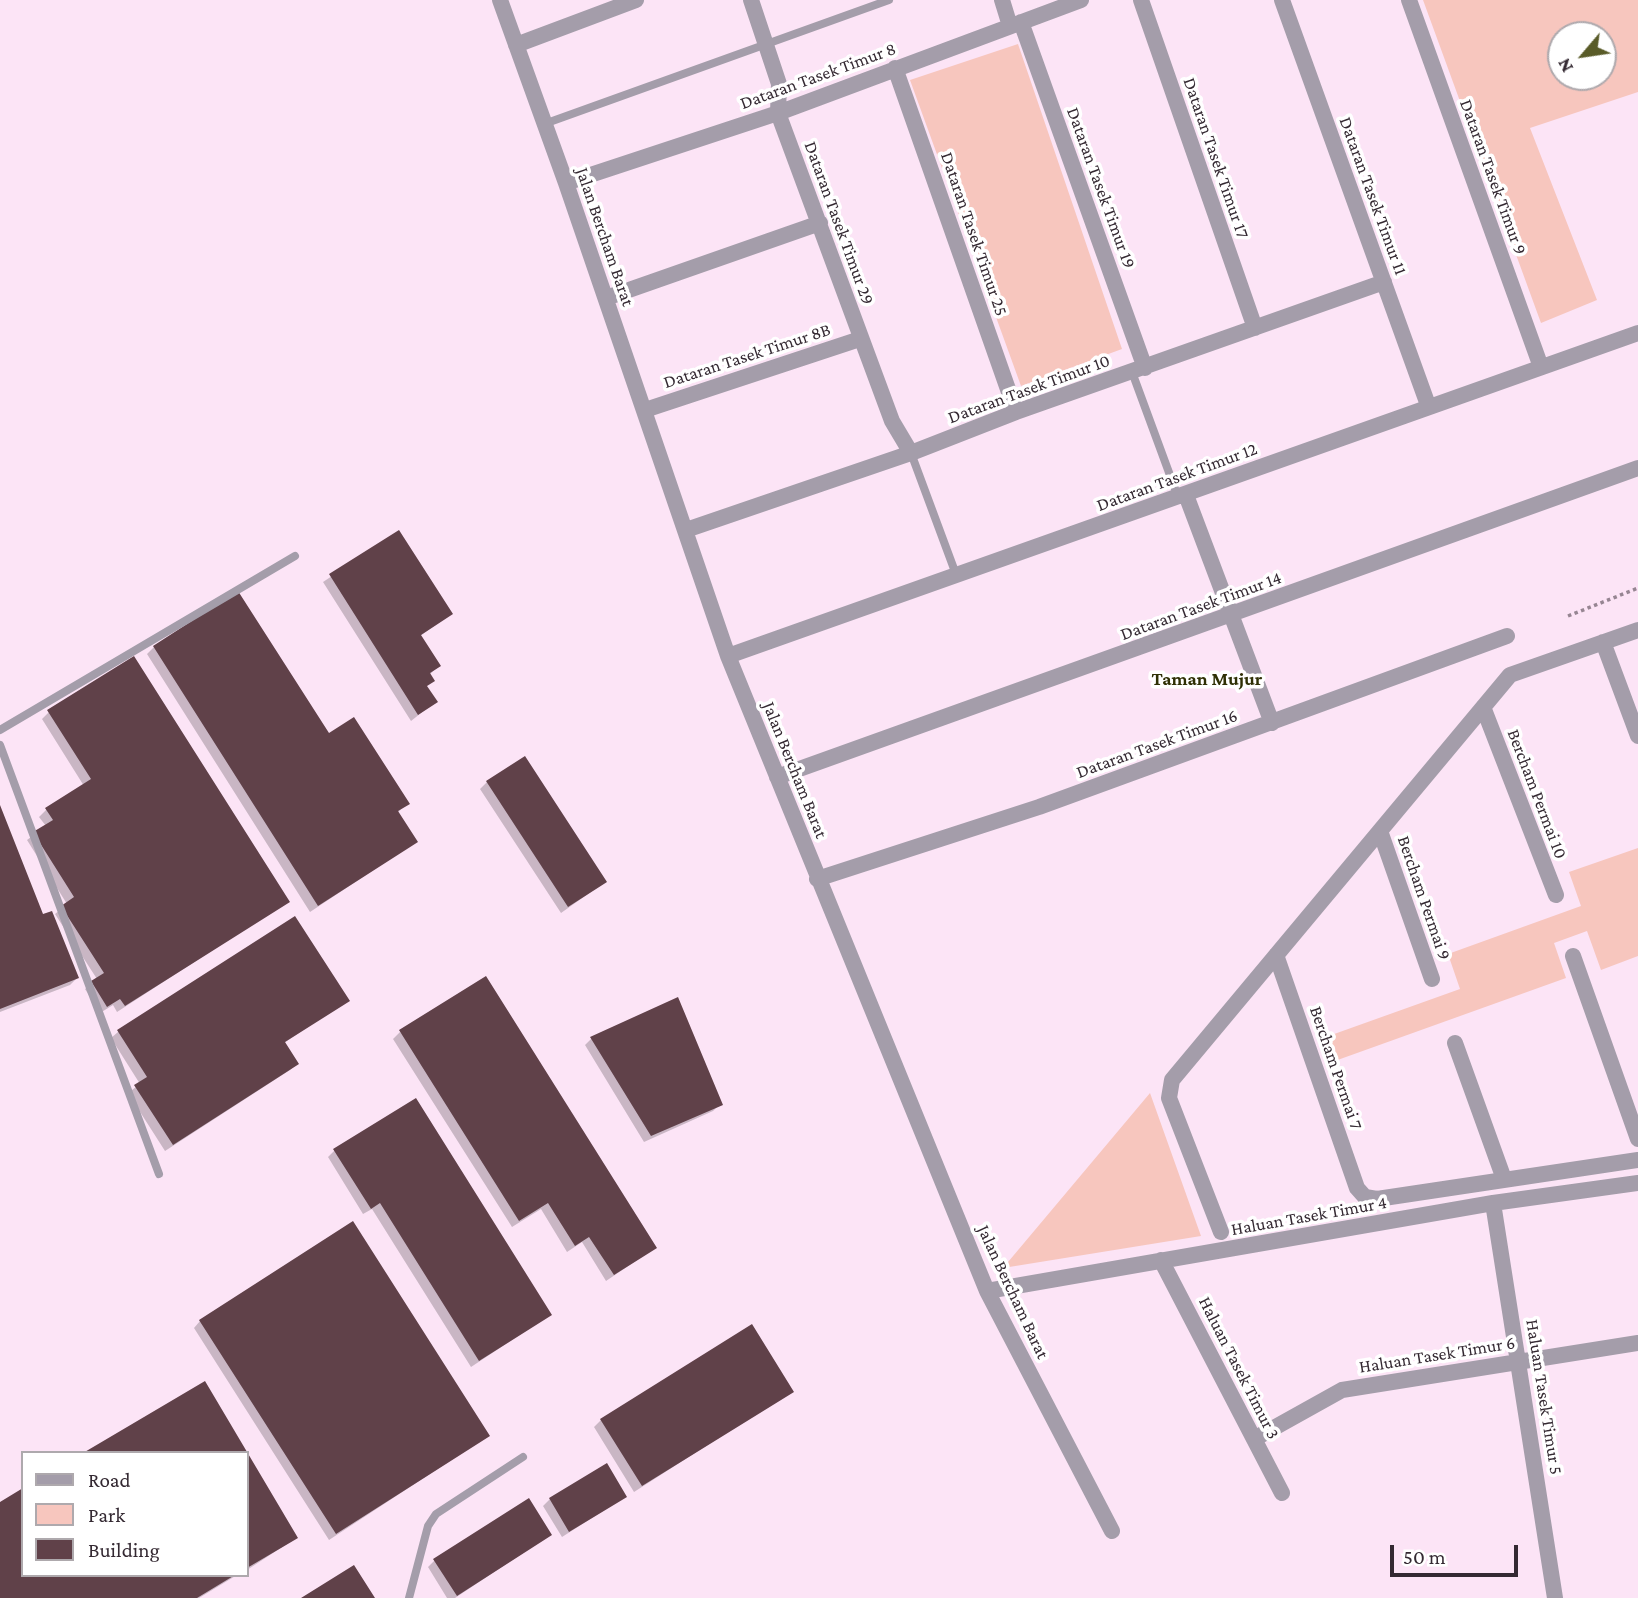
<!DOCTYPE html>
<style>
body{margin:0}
#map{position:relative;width:1638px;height:1598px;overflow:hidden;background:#fce4f6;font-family:"Crimson Pro",serif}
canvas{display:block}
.legend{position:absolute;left:21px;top:1451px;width:228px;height:126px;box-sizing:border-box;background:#fff;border:2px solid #aea9ad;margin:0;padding:9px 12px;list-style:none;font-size:21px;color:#342932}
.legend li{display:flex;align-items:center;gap:14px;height:35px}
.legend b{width:35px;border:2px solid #aea9ad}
.north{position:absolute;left:1547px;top:21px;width:70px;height:70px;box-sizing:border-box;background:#fff;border:2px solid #aea9ad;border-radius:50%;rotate:241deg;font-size:19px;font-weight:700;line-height:28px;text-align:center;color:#342932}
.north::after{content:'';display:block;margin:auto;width:24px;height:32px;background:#595b28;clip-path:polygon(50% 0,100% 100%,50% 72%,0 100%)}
.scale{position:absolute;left:1390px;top:1545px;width:128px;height:32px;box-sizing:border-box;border:4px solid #342932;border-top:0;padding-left:9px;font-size:21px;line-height:24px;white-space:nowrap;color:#342932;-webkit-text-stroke:5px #fff;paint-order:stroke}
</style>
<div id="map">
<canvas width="1638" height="1598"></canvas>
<ul class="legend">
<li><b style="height:9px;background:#a49daa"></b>Road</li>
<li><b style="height:19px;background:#f7c6be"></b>Park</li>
<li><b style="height:19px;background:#604149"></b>Building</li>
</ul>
<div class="north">N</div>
<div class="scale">50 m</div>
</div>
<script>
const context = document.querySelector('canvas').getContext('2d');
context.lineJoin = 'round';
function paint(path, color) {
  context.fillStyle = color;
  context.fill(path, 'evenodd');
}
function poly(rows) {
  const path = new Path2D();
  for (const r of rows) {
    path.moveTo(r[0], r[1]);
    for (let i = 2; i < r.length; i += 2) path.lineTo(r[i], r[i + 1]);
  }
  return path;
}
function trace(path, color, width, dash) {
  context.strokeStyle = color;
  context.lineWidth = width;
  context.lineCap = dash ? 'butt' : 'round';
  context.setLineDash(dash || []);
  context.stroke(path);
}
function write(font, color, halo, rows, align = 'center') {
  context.font = font + ' "Crimson Pro",serif';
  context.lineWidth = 7;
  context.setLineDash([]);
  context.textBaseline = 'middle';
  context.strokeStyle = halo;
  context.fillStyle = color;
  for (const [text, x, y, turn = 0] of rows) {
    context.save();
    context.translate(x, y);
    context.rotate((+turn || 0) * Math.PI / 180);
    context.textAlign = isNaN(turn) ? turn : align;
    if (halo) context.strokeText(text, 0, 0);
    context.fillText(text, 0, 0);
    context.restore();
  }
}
paint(poly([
 [1423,0,1638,0,1638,92,1530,128,1597,300,1541,323],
 [1603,35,1603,77,1561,77,1561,35],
 [1018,44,1122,349,1021,386,910,80],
 [1638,848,1638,956,1601,970,1587,931,1554,943,1566,978,1332,1062,1323,1038,1460,989,1448,954,1581,906,1569,872],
 [1150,1093,1201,1236,1003,1268]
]), '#f7c6be');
paint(poly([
 [398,532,451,614,420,636,439,666,429,675,426,687,435,702,411,721,323,582],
 [154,647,328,735,407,804,397,813,416,842,310,912,147,654],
 [49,712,287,902,117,1012,113,1005,100,1013,85,989,97,979,55,914,67,904,27,840,46,826,39,817,46,810,84,786,42,719],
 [487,782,605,882,561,913,480,789],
 [0,810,42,917,77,978,70,985,0,1012],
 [348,1000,284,1043,297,1063,290,1070,165,1151,128,1093,140,1084,111,1038,118,1032],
 [400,1032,655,1248,606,1281,582,1242,567,1252,541,1209,512,1227,393,1039],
 [592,1038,720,1104,713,1111,644,1142,585,1045],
 [335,1150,550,1315,471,1367,372,1209,363,1214,328,1157],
 [200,1321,488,1436,329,1540,194,1328],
 [792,1391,634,1492,594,1427,601,1420],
 [247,1455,296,1538,247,1570],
 [625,1497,562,1537,543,1506,550,1499],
 [0,1504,23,1575,237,1575,199,1598,0,1598],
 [550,1535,455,1598,447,1598,428,1567,435,1560]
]), '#0003');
paint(poly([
 [399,530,453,614,421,635,441,666,430,673,435,681,427,686,438,702,418,715,329,574],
 [238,591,329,733,354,717,410,804,398,811,418,842,318,906,153,646],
 [134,656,290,902,125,1006,120,999,107,1007,91,981,104,973,61,906,74,897,33,832,53,820,45,808,91,779,47,710],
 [525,756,607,882,568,907,486,781],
 [0,805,43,914,52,911,79,978,0,1009],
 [295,916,350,1001,285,1042,299,1064,173,1145,134,1085,147,1077,117,1030],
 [486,976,657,1248,614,1275,589,1237,575,1246,548,1203,519,1221,399,1030],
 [678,997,723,1105,651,1136,590,1037],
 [416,1098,552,1315,479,1361,380,1203,371,1209,333,1149],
 [353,1221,490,1436,336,1534,199,1320],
 [752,1324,794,1392,642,1486,600,1419],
 [205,1381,298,1538,247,1568,247,1453,83,1453],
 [607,1463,627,1497,569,1532,549,1498],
 [23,1488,23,1575,235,1575,197,1598,0,1598,0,1502],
 [529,1498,552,1535,457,1596,433,1559],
 [354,1565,375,1598,301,1598]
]), '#604149');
trace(poly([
 [1568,616,1638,588]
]), '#968592', 3.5, [3.5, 3.5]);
trace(poly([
 [544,124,889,0],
 [1132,372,1178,497],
 [911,453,957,577],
 [0,730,295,556],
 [0,745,159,1174],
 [409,1598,428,1526,436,1514,523,1457]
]), '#a49daa', 8);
trace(poly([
 [500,0,566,183,728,656,987,1291,1112,1531],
 [751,0,779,84,778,113,892,421,911,453],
 [1002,0,1010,26],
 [1141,0,1255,328],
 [1282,0,1428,405],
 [1409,0,1541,367],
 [1021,22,1145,368],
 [516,45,636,0],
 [895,68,1016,412],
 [566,183,778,113,1081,0],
 [606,298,820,223],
 [645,410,860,339],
 [1186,495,1272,723],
 [686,530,911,453,1016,412,1384,282],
 [1603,642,1638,736],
 [728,656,1638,333],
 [1483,707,1556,895],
 [777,777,1638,468],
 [1380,831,1432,979],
 [817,879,1039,807,1507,636],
 [1276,955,1357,1188,1365,1197,1377,1199,1638,1160],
 [1573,956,1638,1139],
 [1455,1043,1504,1179],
 [1493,1203,1555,1598],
 [1221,1232,1169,1098,1172,1080,1510,675,1638,630],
 [1161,1260,1282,1493],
 [987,1291,1493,1203,1638,1183],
 [1254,1439,1342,1390,1638,1343]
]), '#a49daa', 16);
write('18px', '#342932', '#fff', [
 ["Dataran Tasek Timur 8",818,76,-20],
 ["Dataran Tasek Timur 17",1216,158,71],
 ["Dataran Tasek Timur 9",1493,177,70],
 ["Dataran Tasek Timur 19",1101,188,70],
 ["Dataran Tasek Timur 11",1373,196,70],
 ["Dataran Tasek Timur 29",839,223,70],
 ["Dataran Tasek Timur 25",974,234,71],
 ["Jalan Bercham Barat",605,237,71],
 ["Dataran Tasek Timur 8B",747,356,-18],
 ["Dataran Tasek Timur 10",1029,389,-20],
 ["Dataran Tasek Timur 12",1177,477,-20],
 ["Dataran Tasek Timur 14",1201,606,-20],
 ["Dataran Tasek Timur 16",1157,744,-20],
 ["Jalan Bercham Barat",795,770,68],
 ["Bercham Permai 10",1537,794,69],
 ["Bercham Permai 9",1424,898,71],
 ["Bercham Permai 7",1336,1068,71],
 ["Haluan Tasek Timur 4",1309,1216,-10],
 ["Jalan Bercham Barat",1013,1292,65],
 ["Haluan Tasek Timur 6",1437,1355,-9],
 ["Haluan Tasek Timur 3",1239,1368,63],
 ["Haluan Tasek Timur 5",1544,1397,81]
]);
write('bold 19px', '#2f3005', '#fff', [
 ["Taman Mujur",1207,679]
]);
</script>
